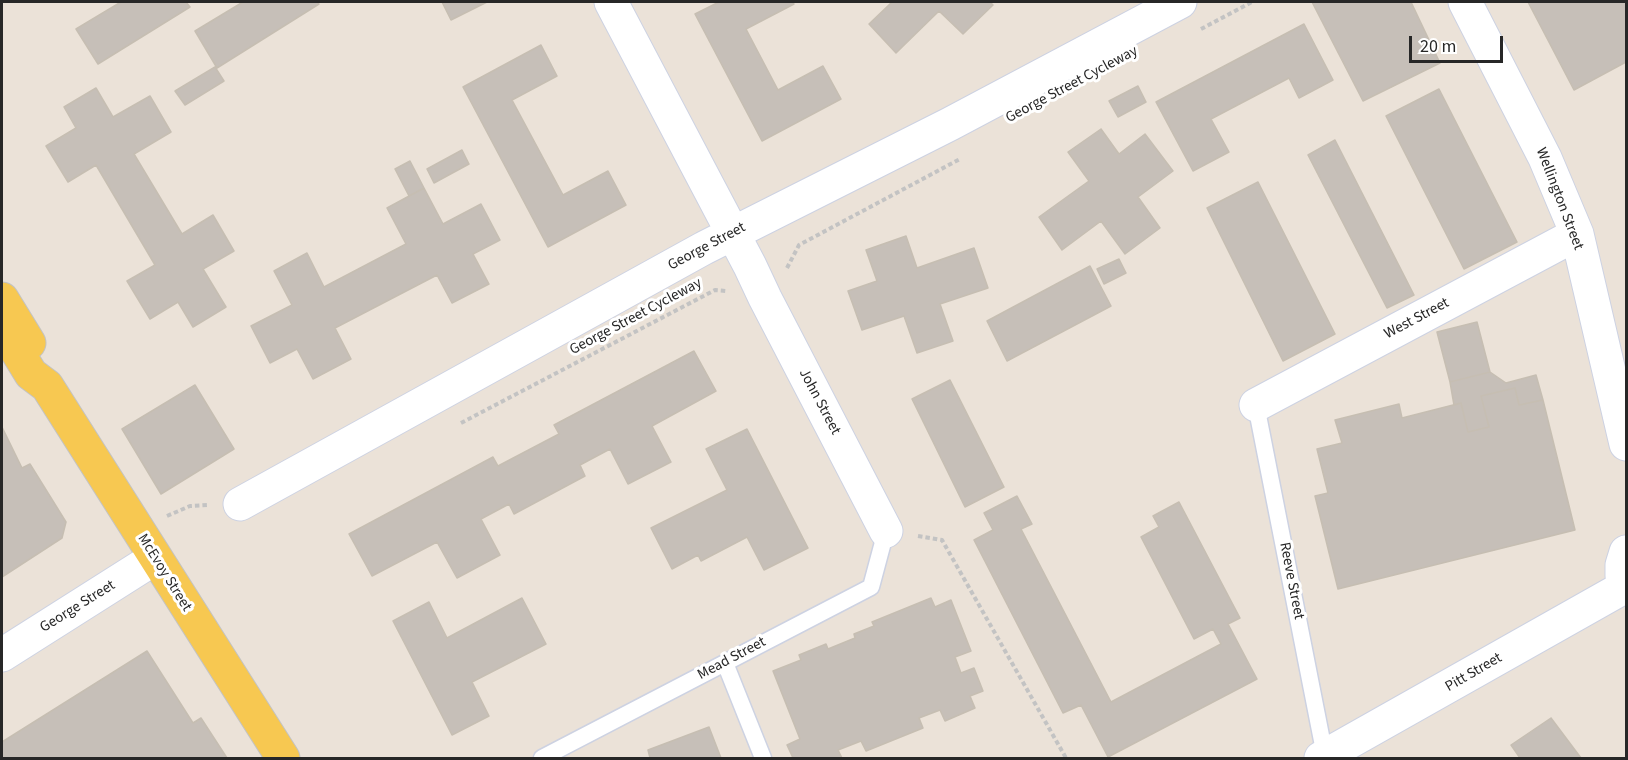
<!DOCTYPE html>
<style>
body{margin:0}
#map{position:relative;width:1628px;height:760px;overflow:hidden;background:#ebe2d8;font-family:"Source Sans 3",sans-serif}
canvas{display:block}
.frame{position:absolute;inset:0;border:3px solid #272727;pointer-events:none}
.scale{position:absolute;left:1409px;top:36px;width:94px;height:27px;box-sizing:border-box;border:3px solid #272727;border-top:0;padding-left:8px;font-size:18px;line-height:21px;white-space:nowrap;color:#272727;-webkit-text-stroke:4px #fff;paint-order:stroke}
</style>
<div id="map">
<canvas width="1628" height="760"></canvas>
<div class="frame"></div>
<div class="scale">20 m</div>
</div>
<script>
const context = document.querySelector('canvas').getContext('2d');
context.lineJoin = 'round';
function paint(path, color) {
  context.fillStyle = color;
  context.fill(path, 'evenodd');
}
function poly(rows) {
  const path = new Path2D();
  for (const r of rows) {
    path.moveTo(r[0], r[1]);
    for (let i = 2; i < r.length; i += 2) path.lineTo(r[i], r[i + 1]);
  }
  return path;
}
function trace(path, color, width, dash) {
  context.strokeStyle = color;
  context.lineWidth = width;
  context.lineCap = dash ? 'butt' : 'round';
  context.setLineDash(dash || []);
  context.stroke(path);
}
function write(font, color, halo, rows, align = 'center') {
  context.font = font + ' "Source Sans 3",sans-serif';
  context.lineWidth = 6;
  context.setLineDash([]);
  context.textBaseline = 'middle';
  context.strokeStyle = halo;
  context.fillStyle = color;
  for (const [text, x, y, turn = 0] of rows) {
    context.save();
    context.translate(x, y);
    context.rotate((+turn || 0) * Math.PI / 180);
    context.textAlign = isNaN(turn) ? turn : align;
    if (halo) context.strokeText(text, 0, 0);
    context.fillText(text, 0, 0);
    context.restore();
  }
}
const building = poly([
 [121,2,186,2,190,7,98,64,76,29,121,2],
 [243,2,317,2,319,4,217,68,195,31,243,2],
 [442,2,487,2,451,20,442,2],
 [719,2,792,2,794,4,746,29,778,90,823,66,841,99,762,141,695,14,719,2],
 [892,2,990,2,993,5,963,34,939,11,896,53,869,24,892,2],
 [1312,2,1411,2,1440,63,1363,101,1312,2],
 [1528,2,1626,2,1626,62,1574,90,1528,2],
 [1304,24,1333,80,1299,98,1289,78,1211,119,1229,152,1193,171,1156,102,1304,24],
 [541,45,557,76,512,100,563,195,608,171,626,205,548,247,463,87,541,45],
 [215,67,224,81,185,105,175,91,215,67],
 [1138,86,1146,102,1118,117,1109,101,1138,86],
 [96,88,113,117,150,96,171,132,134,154,182,234,213,215,234,251,203,269,226,307,193,327,178,302,150,319,127,281,155,265,96,165,68,182,46,146,76,128,64,107,96,88],
 [1439,89,1517,242,1464,269,1386,116,1439,89],
 [1101,129,1119,154,1145,134,1173,171,1138,197,1160,228,1125,254,1101,221,1062,250,1039,217,1089,181,1068,152,1101,129],
 [1335,140,1414,295,1387,308,1308,155,1335,140],
 [462,150,469,164,434,183,427,169,462,150],
 [410,161,424,188,409,196,395,169,410,161],
 [1258,182,1335,334,1283,361,1207,208,1258,182],
 [424,188,443,224,481,204,500,240,473,254,489,284,452,303,437,275,335,328,351,359,313,379,297,349,270,363,251,326,292,305,274,271,307,253,324,287,406,244,387,208,424,188],
 [906,236,917,268,974,248,988,288,940,304,953,341,917,353,904,316,862,330,848,291,877,281,866,250,906,236],
 [1119,259,1126,273,1104,284,1097,269,1119,259],
 [1090,266,1111,306,1007,361,987,321,1090,266],
 [1477,322,1490,372,1450,382,1437,332,1477,322],
 [694,351,716,391,652,426,671,462,628,484,610,449,580,465,585,476,514,514,509,504,481,519,500,555,457,578,437,542,372,576,349,534,493,457,498,466,559,434,554,425,694,351],
 [1490,372,1506,383,1536,375,1543,400,1519,405,1515,388,1481,396,1489,427,1468,432,1461,403,1454,405,1450,382,1490,372],
 [950,380,1004,487,965,507,912,399,950,380],
 [195,385,234,449,161,494,122,429,195,385],
 [1515,388,1519,405,1543,400,1575,530,1338,589,1315,496,1328,493,1317,449,1342,443,1335,420,1399,404,1402,418,1461,403,1468,432,1489,427,1481,396,1515,388],
 [2,427,22,468,30,464,66,522,62,538,2,577,2,427],
 [747,429,808,548,764,570,747,537,701,561,698,555,672,569,651,528,727,490,706,449,747,429],
 [1017,496,1032,524,1021,529,1111,702,1221,644,1213,629,1194,639,1141,537,1159,527,1153,516,1179,502,1240,618,1228,624,1257,679,1108,757,1081,705,1063,713,974,540,993,530,984,513,1017,496],
 [522,598,546,644,472,682,489,716,452,735,393,621,429,602,447,638,522,598],
 [931,598,935,607,951,600,971,651,955,657,961,673,974,668,983,691,970,696,975,708,945,721,940,710,919,718,923,728,866,751,861,741,838,750,842,758,793,758,787,745,800,739,773,671,801,660,799,655,826,644,828,649,855,638,854,634,874,626,872,622,931,598],
 [147,651,193,723,201,718,227,758,2,758,2,742,147,651],
 [1551,718,1581,758,1520,758,1511,745,1551,718],
 [709,727,721,758,650,758,648,750,709,727]
]);
paint(building, '#c6bfb8');
trace(building, '#c6beb2', 1.5);
const lane = poly([
 [1256,405,1325,756],
 [725,663,763,758],
 [542,758,871,587,886,531]
]);
const street = poly([
 [611,2,750,266,765,298,886,531],
 [1465,2,1545,158,1577,234,1626,444],
 [1256,405,1577,234],
 [240,504,704,248,950,124,1180,2],
 [1626,552,1622,565,1622,576,1626,587],
 [2,655,155,558],
 [1321,758,1626,586]
]);
const primary = poly([
 [2,299,29,343],
 [2,327,31,374,47,386,283,758]
]);
trace(lane, '#cdd2e2', 19);
trace(street, '#cdd2e2', 35);
trace(primary, '#c3c3c3', 35);
trace(poly([
 [1201,29,1252,2],
 [787,268,799,245,960,159],
 [461,423,715,290,726,291],
 [167,516,190,506,208,505],
 [918,536,942,540,1066,758]
]), '#c3c3c3', 4, [4.5, 3]);
trace(lane, '#fff', 16);
trace(street, '#fff', 33);
trace(primary, '#f7c851', 33);
write('15px', '#272727', '#fff', [
 ["George Street Cycleway",1072,85,-28],
 ["Wellington Street",1559,199,69],
 ["George Street",707,247,-28],
 ["George Street Cycleway",636,317,-28],
 ["West Street",1417,319,-28],
 ["John Street",819,402,62],
 ["McEvoy Street",164,573,58],
 ["Reeve Street",1291,581,79],
 ["George Street",78,607,-32],
 ["Mead Street",732,659,-28],
 ["Pitt Street",1474,673,-30]
]);
</script>
